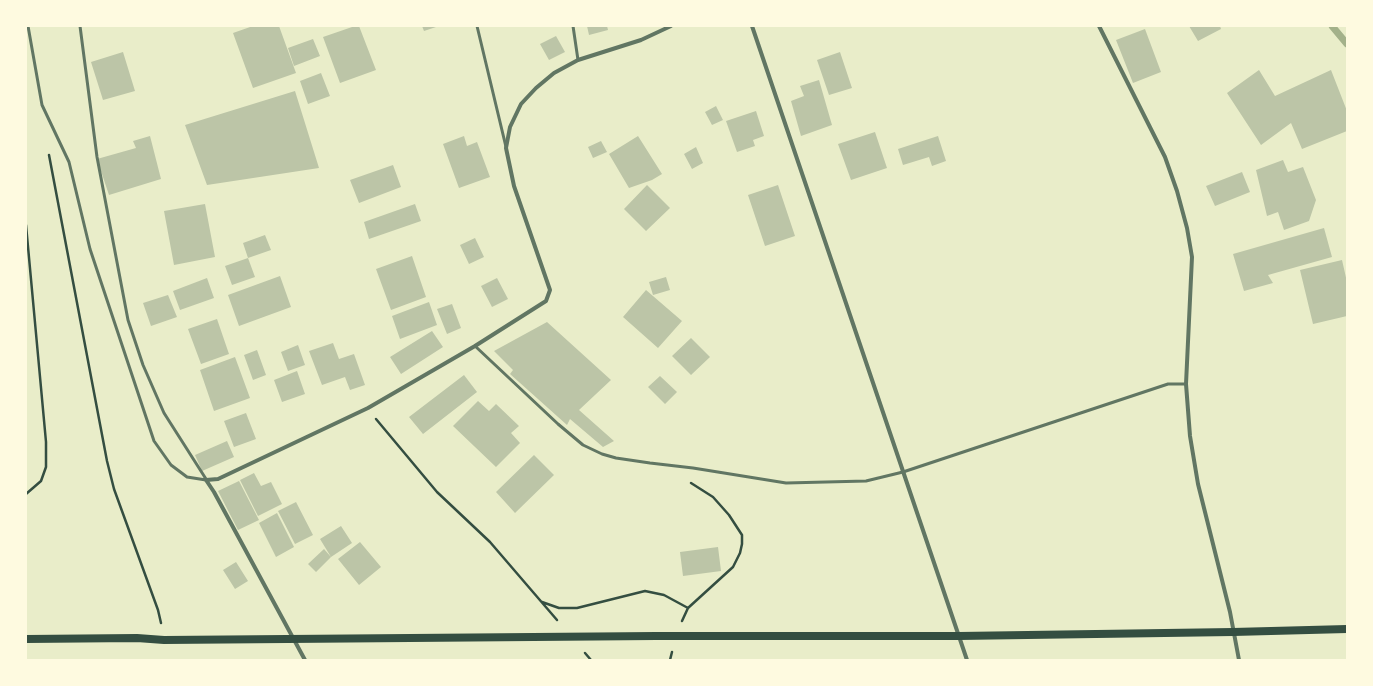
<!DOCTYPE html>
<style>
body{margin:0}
#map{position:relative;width:1373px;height:686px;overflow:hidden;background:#e9edc9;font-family:"Roboto Condensed",sans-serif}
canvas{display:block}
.frame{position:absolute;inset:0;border:27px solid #fefae0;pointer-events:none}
</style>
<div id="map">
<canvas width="1373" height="686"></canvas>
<div class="frame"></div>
</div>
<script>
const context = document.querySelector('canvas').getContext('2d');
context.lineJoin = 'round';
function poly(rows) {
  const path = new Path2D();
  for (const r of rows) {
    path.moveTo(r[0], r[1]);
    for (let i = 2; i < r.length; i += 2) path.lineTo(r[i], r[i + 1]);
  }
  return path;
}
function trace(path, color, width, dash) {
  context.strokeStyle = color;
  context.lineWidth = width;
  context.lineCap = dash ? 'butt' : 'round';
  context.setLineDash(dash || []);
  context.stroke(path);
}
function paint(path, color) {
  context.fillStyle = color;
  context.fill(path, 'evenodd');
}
trace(poly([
 [1332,26,1347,44]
]), '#a3b18a', 7);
paint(poly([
 [253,26,279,26,296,73,253,88,233,33],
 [355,26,359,26,376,70,340,83,323,37],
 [422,26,439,26,424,31],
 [587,26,607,26,608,30,589,35],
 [1189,26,1220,26,1221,29,1198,41],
 [1145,29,1161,72,1133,83,1116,40],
 [556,36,565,52,549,60,540,44],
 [313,39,320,56,294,66,288,48],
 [123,52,135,91,103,100,91,62],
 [840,52,852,88,829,95,817,60],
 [1259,70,1275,96,1331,70,1347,111,1347,131,1302,149,1291,123,1261,145,1227,93],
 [321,73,330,96,308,104,300,81],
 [819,80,832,125,801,136,791,101,804,96,800,86],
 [295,91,319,168,207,185,185,125],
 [716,106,723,120,712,125,705,112],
 [756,111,764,136,753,140,755,146,737,152,726,121],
 [875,132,887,168,851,180,838,144],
 [150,136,161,179,109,195,97,159,136,148,133,141],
 [464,136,467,146,477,142,490,177,459,188,443,144],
 [638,136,662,174,652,180,629,188,609,154],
 [938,136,946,161,932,166,929,157,903,165,898,149],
 [601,141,607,152,593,158,588,147],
 [696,147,703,163,692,169,684,154],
 [1283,160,1288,172,1303,167,1316,200,1309,221,1284,230,1278,212,1267,216,1256,170],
 [393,165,401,187,359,203,350,180],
 [1242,172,1250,192,1215,206,1206,186],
 [647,185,670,208,646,231,624,209],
 [778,185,795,236,765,246,748,195],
 [205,204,215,257,174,265,164,211],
 [415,204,421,221,369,239,364,222],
 [1324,228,1332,257,1268,275,1273,283,1244,291,1233,254],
 [265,235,271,250,248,258,243,243],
 [475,238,484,257,469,264,460,245],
 [412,256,426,297,391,310,376,269],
 [248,258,255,277,232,285,225,266],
 [1342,260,1347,282,1347,316,1313,324,1300,270],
 [280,276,291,307,239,326,228,295],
 [666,277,670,290,653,295,649,282],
 [207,278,214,298,180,310,173,291],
 [497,278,508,299,492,307,481,286],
 [646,290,682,321,658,348,623,317],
 [168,295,177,317,151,326,143,303],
 [429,302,437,325,400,339,392,316],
 [452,304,461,328,447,334,437,309],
 [217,319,229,354,201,364,188,329],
 [547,322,611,380,579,410,614,441,603,447,570,419,567,425,510,374,513,370,494,351],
 [432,331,443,347,401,374,390,357],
 [691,338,710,357,691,375,672,356],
 [333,343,339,359,354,354,365,385,350,390,345,377,322,385,309,351],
 [298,345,305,365,288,371,281,352],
 [257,350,266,375,253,380,244,355],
 [235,357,250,398,214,411,200,370],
 [297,371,305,394,282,402,274,380],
 [464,375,477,392,423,434,409,417],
 [660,376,677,392,665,404,648,387],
 [478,401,489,411,496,404,519,426,511,433,520,443,496,467,453,426],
 [246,413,256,439,234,447,224,421],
 [227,441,234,457,202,471,195,455],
 [534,455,554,475,515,513,496,492],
 [254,473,261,486,271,482,282,504,258,516,240,480],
 [239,481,259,520,238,530,218,491],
 [296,502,313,535,295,544,278,511],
 [277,513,294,547,276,557,259,523],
 [341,526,352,543,331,557,320,539],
 [360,542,381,567,359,585,338,559],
 [718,547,721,571,683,576,680,552],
 [324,549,331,557,316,572,308,564],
 [236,562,248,581,235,589,223,570]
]), '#bcc5a7');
trace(poly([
 [49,155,107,461,114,489,158,610,161,623],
 [26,225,46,442,46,467,41,481,26,494],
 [376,419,437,492,490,542,557,620],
 [542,602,559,608,577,608,645,591,664,595,688,608],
 [682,621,688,608,733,567,740,553,742,544,742,535,729,515,713,497,691,483],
 [585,653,591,660],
 [670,660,672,652]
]), '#344e41', 2.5);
trace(poly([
 [28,26,42,105,69,162,90,249,154,441,171,465,187,477,206,480],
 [80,26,97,157,128,320,143,365,164,413,206,479],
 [477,26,506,147],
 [573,26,578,60],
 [475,346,558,424,583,445,602,454,616,458,650,463,693,468,786,483,866,481,903,472,1168,384,1186,384]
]), '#617663', 3);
trace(poly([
 [752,26,967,660],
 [1099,26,1165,157,1177,191,1187,228,1192,257,1186,384,1190,436,1198,484,1230,612,1239,660],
 [305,660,214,492,206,480,218,479,368,408,475,346,546,301,550,290,514,186,506,148,510,127,521,104,536,88,554,73,578,60,641,40,671,26]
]), '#617663', 4);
trace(poly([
 [26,639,137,638,164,640,656,636,959,636,1233,632,1347,629]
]), '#344e41', 8);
</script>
